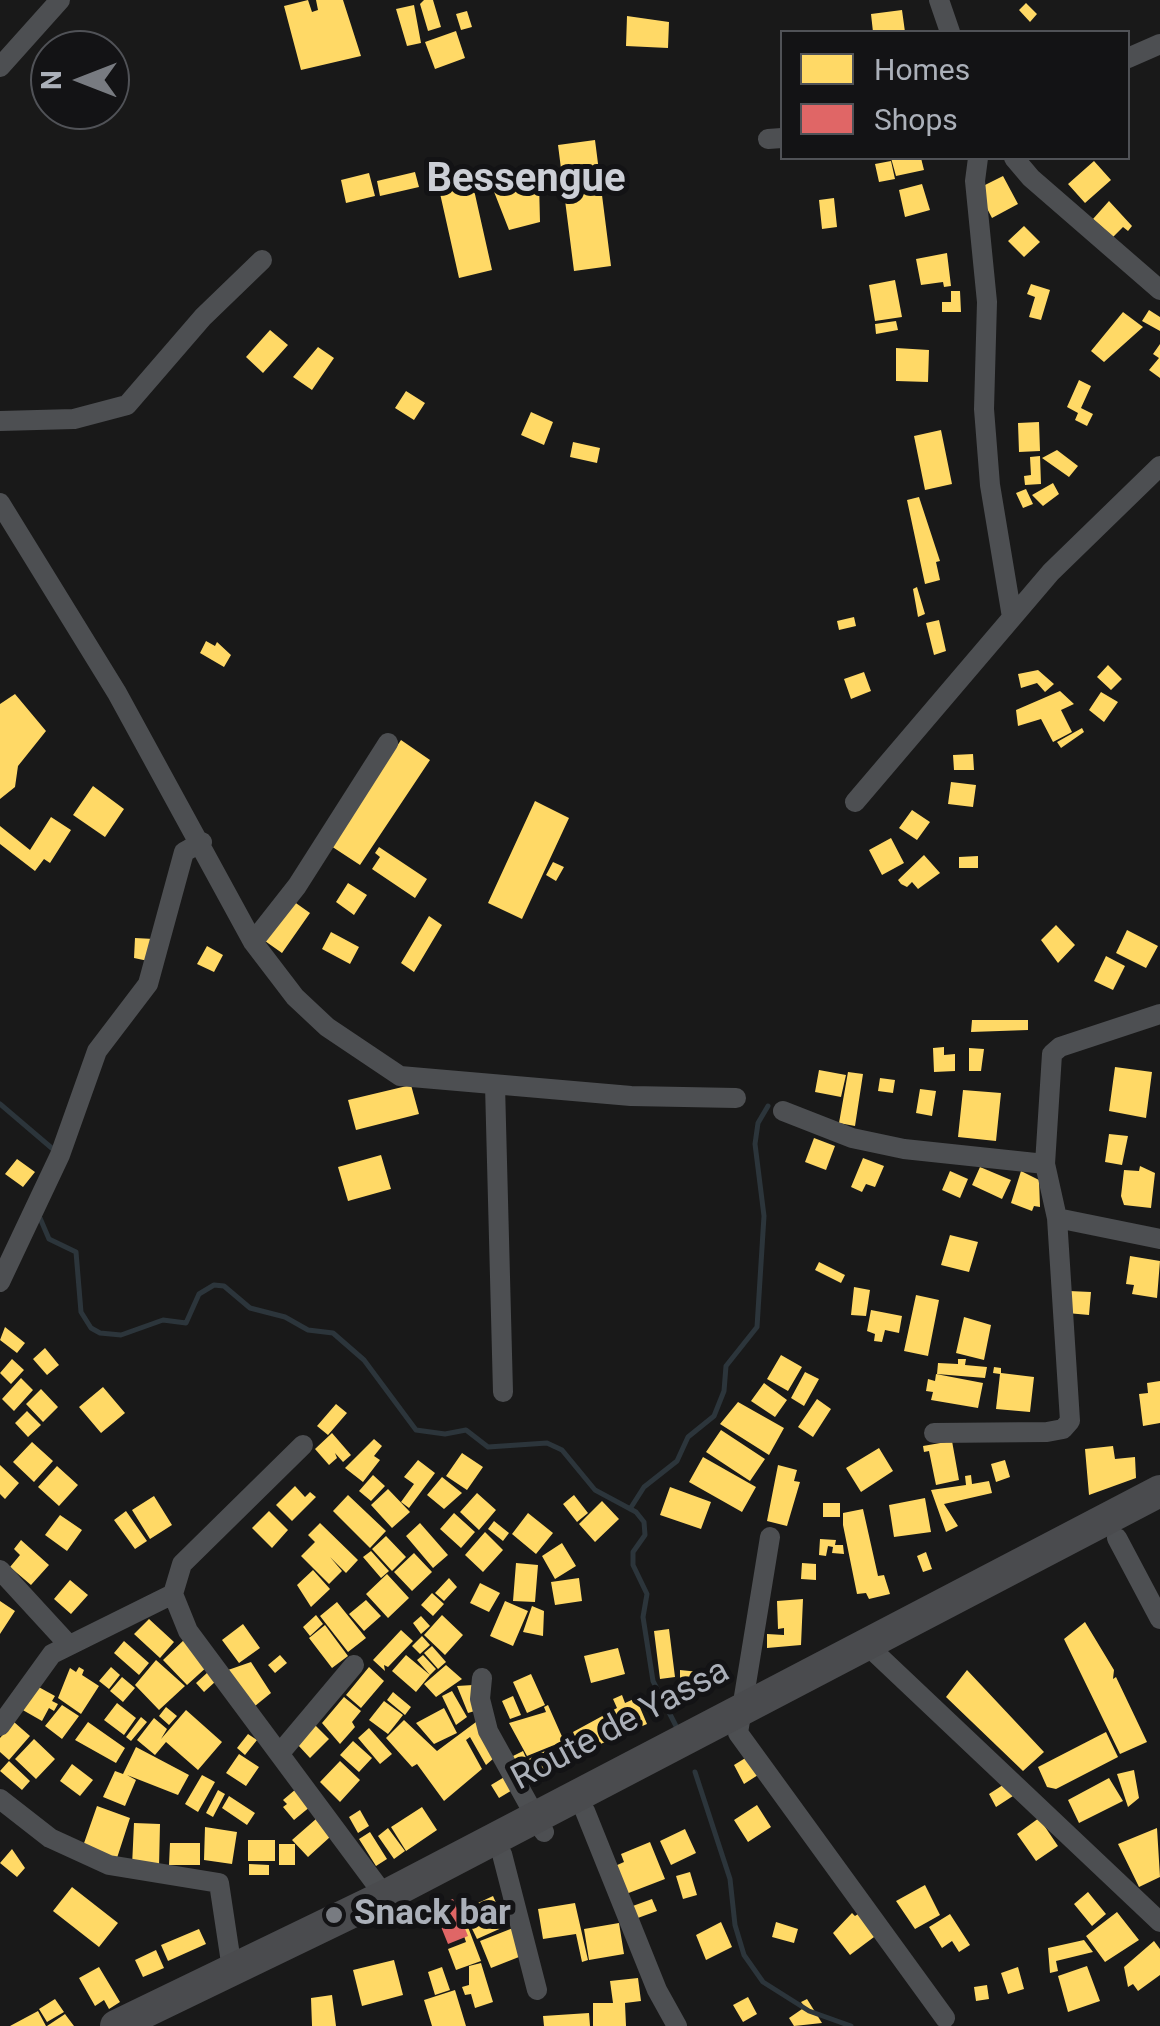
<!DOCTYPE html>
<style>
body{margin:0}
#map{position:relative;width:1160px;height:2026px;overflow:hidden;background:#191919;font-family:Roboto,sans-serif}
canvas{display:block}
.legend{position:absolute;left:780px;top:30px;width:350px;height:130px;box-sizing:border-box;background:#131315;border:2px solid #505257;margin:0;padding:12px 18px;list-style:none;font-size:30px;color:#abb0b9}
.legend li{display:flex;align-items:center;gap:20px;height:50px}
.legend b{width:50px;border:2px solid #505257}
.north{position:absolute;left:30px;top:30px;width:100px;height:100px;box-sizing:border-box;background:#131315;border:2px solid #505257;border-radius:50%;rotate:270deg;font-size:28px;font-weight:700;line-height:40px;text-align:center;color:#abb0b9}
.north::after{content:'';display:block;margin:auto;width:35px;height:45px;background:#787b81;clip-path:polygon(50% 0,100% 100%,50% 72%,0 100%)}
</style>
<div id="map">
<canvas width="1160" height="2026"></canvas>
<ul class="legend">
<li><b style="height:28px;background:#ffd966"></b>Homes</li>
<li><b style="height:28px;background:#e06666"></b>Shops</li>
</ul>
<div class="north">N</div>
</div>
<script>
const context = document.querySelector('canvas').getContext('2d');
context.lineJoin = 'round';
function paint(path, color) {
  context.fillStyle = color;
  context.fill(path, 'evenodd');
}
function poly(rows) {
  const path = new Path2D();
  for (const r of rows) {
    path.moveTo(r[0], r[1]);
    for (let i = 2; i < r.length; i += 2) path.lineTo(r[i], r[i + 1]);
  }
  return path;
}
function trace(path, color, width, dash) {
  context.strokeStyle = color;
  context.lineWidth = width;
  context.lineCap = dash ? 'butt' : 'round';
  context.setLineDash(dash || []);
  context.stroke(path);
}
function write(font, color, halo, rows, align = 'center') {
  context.font = font + ' Roboto,sans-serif';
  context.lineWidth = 10;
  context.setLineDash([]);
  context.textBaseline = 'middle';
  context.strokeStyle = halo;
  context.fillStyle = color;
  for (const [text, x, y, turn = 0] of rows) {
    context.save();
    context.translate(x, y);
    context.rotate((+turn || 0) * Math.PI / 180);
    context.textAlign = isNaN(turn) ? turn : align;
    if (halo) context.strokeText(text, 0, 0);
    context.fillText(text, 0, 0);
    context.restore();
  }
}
paint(poly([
 [308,0,312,12,318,10,316,0,343,0,361,56,301,70,284,6],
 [424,0,433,0,441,27,428,31,420,4],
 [1026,3,1037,14,1030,22,1019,10],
 [414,5,421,43,407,46,396,9],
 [902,10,905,32,873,32,871,14],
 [467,11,472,27,461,30,456,14],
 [627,16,669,22,668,48,626,46],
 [456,31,465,58,435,69,425,42],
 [595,140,611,266,574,271,558,145],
 [891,158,921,158,924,170,896,176],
 [891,161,895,179,879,182,875,164],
 [1094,161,1111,180,1085,203,1068,184],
 [415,172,419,187,380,196,377,181],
 [369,173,375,196,346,203,341,180],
 [517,173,539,182,540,222,509,230,491,184],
 [1003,176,1018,204,992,218,977,189],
 [472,181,492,270,459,278,439,189],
 [922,184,930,210,905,217,899,190],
 [834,198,837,227,822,229,819,200],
 [1109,201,1132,226,1128,231,1123,227,1113,237,1093,219],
 [1024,226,1040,242,1024,257,1008,241],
 [947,253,951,286,944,287,943,282,921,285,916,259],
 [895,280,902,317,875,321,869,285],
 [1031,284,1050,290,1041,320,1029,317,1035,297,1027,294],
 [951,291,960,291,961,312,942,312,942,302,951,302],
 [1149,310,1160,317,1160,331,1142,321],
 [1123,312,1143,327,1104,362,1091,351],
 [896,321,898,330,876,334,875,324],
 [270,330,288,345,263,373,246,357],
 [1160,344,1160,378,1149,370,1159,358,1153,354],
 [318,347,334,358,312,390,293,377],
 [896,348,929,350,928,382,896,381],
 [1079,380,1091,386,1081,408,1093,414,1087,426,1075,420,1078,413,1067,407],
 [406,391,425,403,414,420,395,408],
 [531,412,553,422,544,445,521,435],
 [1039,422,1040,451,1019,452,1018,423],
 [941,430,952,484,925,490,914,436],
 [573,442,600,448,597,463,570,457],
 [1057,450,1078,466,1069,477,1042,458],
 [1040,456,1041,484,1025,485,1024,476,1031,475,1030,457],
 [1053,483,1059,494,1043,506,1032,495],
 [1026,489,1033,504,1023,508,1016,493],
 [919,497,940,561,936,562,940,580,925,584,907,500],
 [917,587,925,614,918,617,913,589],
 [854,617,856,626,839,630,837,621],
 [939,620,946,651,934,655,926,623],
 [206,641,215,646,217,642,231,655,224,667,200,653],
 [1108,665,1122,679,1111,690,1097,677],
 [1038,670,1054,684,1045,692,1037,683,1021,688,1018,674],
 [864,672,871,691,851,699,844,679],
 [1060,691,1074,704,1061,710,1072,732,1053,742,1041,719,1018,726,1016,710],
 [1101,692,1118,702,1104,722,1089,710],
 [15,694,46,731,18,766,15,787,0,799,0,704],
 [1082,728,1084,732,1061,748,1057,742],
 [401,740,430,760,360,865,331,846],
 [973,754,974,770,954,770,953,755],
 [951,782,976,785,973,807,948,804],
 [93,786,124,809,105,837,73,815],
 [535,801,569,818,522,919,488,903],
 [912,810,930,822,917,840,899,828],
 [51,817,71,830,50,863,44,859,35,871,0,844,0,826,30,850],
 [891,838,904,863,882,875,869,850],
 [379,847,427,879,415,898,372,869,380,857,375,853],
 [924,855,940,873,918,889,912,882,907,887,901,884,898,880],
 [978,856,978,868,959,868,959,857],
 [553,862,564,867,556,881,546,875],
 [348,883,367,895,354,915,336,902],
 [293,901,310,913,282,953,265,941],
 [429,916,442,925,414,972,401,963],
 [1056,925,1075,945,1058,963,1041,940],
 [1127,930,1158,946,1146,968,1116,953],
 [331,932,359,947,350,964,322,949],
 [135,938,154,939,153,962,134,958],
 [207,946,223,955,214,972,197,964],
 [1106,956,1125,966,1113,990,1094,981],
 [972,1020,1028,1020,1028,1030,971,1032],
 [944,1047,944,1055,955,1054,955,1071,934,1072,933,1048],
 [969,1048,984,1049,981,1071,969,1071],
 [1115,1067,1152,1072,1146,1118,1109,1111],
 [819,1070,846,1075,841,1097,815,1092],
 [848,1072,863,1074,855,1126,839,1123],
 [880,1078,895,1080,893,1093,878,1091],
 [411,1085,419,1114,356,1130,348,1100],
 [920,1089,936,1091,932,1116,916,1113],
 [963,1090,1001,1093,996,1141,958,1137],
 [1109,1134,1128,1136,1122,1165,1105,1162],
 [814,1138,835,1146,826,1170,805,1162],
 [381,1155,391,1189,348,1201,338,1167],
 [863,1158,884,1166,875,1187,866,1184,862,1192,851,1187],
 [17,1159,35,1172,23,1187,5,1174],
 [1140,1166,1155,1173,1151,1208,1124,1205,1121,1196,1124,1170,1139,1171],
 [980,1167,1011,1180,1002,1199,972,1185],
 [950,1171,968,1179,960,1198,942,1190],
 [1021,1171,1039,1180,1040,1207,1034,1206,1032,1211,1011,1203],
 [950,1235,978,1242,969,1272,941,1265],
 [1130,1256,1160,1261,1157,1298,1132,1294,1134,1285,1126,1284],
 [819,1262,845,1275,841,1283,815,1270],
 [854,1287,870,1290,866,1316,851,1315],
 [1069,1291,1091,1292,1089,1315,1067,1313],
 [916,1295,939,1300,928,1356,904,1351],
 [871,1310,902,1316,899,1333,885,1330,882,1342,874,1341,875,1334,867,1331],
 [964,1317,991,1325,984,1360,956,1353],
 [5,1327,25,1343,17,1353,0,1340],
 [45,1348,59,1365,47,1375,33,1359],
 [781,1355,802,1367,788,1391,767,1379],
 [12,1359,24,1370,11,1384,0,1373],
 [958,1359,966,1359,965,1365,987,1367,985,1378,937,1374,938,1363,958,1364],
 [994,1367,1001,1368,1001,1373,1034,1377,1030,1412,996,1409,1000,1374,993,1373],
 [805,1372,819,1379,804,1406,791,1398],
 [936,1374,983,1383,978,1408,931,1400,933,1392,926,1391,928,1379,935,1381],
 [21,1378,33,1390,14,1411,2,1399],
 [1160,1381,1160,1423,1143,1426,1139,1394,1148,1393,1147,1383],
 [764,1383,787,1400,775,1417,751,1401],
 [103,1387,125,1413,101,1433,79,1407],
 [41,1389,58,1407,43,1422,26,1404],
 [817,1399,831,1409,813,1437,798,1427],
 [738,1402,784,1428,769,1455,720,1424],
 [336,1404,347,1413,328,1435,317,1426],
 [27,1411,41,1425,28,1437,15,1423],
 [721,1430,765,1459,750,1481,706,1452],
 [332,1433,351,1455,343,1462,335,1453,337,1458,329,1465,315,1449],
 [374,1439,382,1446,374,1456,380,1460,363,1482,345,1468],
 [952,1441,959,1480,936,1485,929,1451,924,1452,923,1446],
 [32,1442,53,1461,34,1482,13,1462],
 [1113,1446,1115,1459,1135,1457,1136,1478,1089,1495,1085,1449],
 [879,1448,893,1471,861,1492,846,1468],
 [462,1453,483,1467,467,1490,446,1476],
 [703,1457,756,1487,742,1512,689,1482],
 [418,1460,435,1473,409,1508,401,1502,414,1484,404,1477],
 [1005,1460,1010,1477,996,1482,991,1464],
 [0,1465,19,1483,5,1499,0,1494],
 [778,1465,797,1470,794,1481,800,1482,787,1526,767,1521],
 [57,1466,78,1485,59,1506,38,1487],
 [373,1475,385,1486,371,1501,359,1491],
 [971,1475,972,1484,989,1481,992,1493,944,1504,958,1526,946,1532,931,1490,966,1485,965,1476],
 [442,1477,462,1493,444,1509,427,1495],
 [295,1486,305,1497,310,1492,316,1497,292,1521,276,1505],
 [670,1487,711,1502,701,1529,660,1515],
 [388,1489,410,1512,392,1528,371,1505],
 [477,1493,496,1510,479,1530,460,1512],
 [348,1495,386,1531,370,1548,333,1511],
 [574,1495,588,1513,577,1522,563,1504],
 [154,1496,172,1525,150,1539,132,1510],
 [925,1498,931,1532,894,1537,889,1505],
 [602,1501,619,1519,595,1542,579,1524],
 [823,1503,840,1503,840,1517,823,1517],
 [863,1509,878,1576,884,1575,890,1594,869,1599,866,1593,857,1594,843,1525,843,1513],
 [126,1511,147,1541,135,1549,114,1520],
 [269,1511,288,1530,272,1548,252,1528],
 [454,1513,475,1532,461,1548,440,1529],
 [528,1513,553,1533,536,1554,512,1534],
 [60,1515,82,1530,67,1551,45,1535],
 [494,1521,509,1533,503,1541,488,1529],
 [320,1523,358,1560,346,1573,330,1557,342,1571,329,1584,301,1556,315,1542,308,1535],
 [420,1523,448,1555,433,1568,406,1536],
 [485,1532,503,1550,483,1572,465,1555],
 [386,1536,406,1557,392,1571,372,1549],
 [820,1539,836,1540,835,1545,843,1545,844,1554,832,1553,833,1547,828,1546,826,1556,819,1555],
 [21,1540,49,1565,31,1585,10,1567,20,1555,14,1549],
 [562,1543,576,1566,555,1579,542,1556],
 [371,1551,389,1571,381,1578,363,1557],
 [926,1552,932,1569,923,1572,917,1556],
 [414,1553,432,1572,412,1591,394,1572],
 [516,1563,538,1565,535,1602,513,1601],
 [802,1563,816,1564,816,1580,801,1579],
 [313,1570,330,1589,311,1607,297,1585],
 [387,1574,409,1598,388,1618,366,1594],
 [449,1578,457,1587,444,1601,435,1593],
 [579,1578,582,1601,555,1605,551,1582],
 [70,1580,88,1595,71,1614,54,1599],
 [480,1583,500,1593,489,1612,470,1603],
 [432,1593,444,1604,433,1616,421,1605],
 [803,1599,801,1645,767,1648,767,1634,784,1635,784,1628,778,1629,777,1601],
 [366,1600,381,1616,364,1631,349,1614],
 [0,1601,15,1611,0,1634],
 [505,1601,528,1611,513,1646,490,1636],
 [337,1602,366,1638,348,1652,320,1616],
 [532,1606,544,1611,543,1636,523,1632],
 [316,1615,323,1624,310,1636,303,1627],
 [442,1615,463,1635,445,1655,424,1635],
 [421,1616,430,1626,421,1634,413,1623],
 [149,1619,174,1642,160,1658,134,1634],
 [1085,1622,1114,1670,1113,1679,1116,1677,1147,1742,1120,1754,1064,1639],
 [243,1624,260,1648,239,1663,222,1640],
 [325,1625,348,1656,332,1668,309,1638],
 [669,1629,675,1677,660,1679,654,1631],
 [401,1630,413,1641,388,1667,384,1665,385,1671,373,1660],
 [422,1636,430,1645,420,1654,412,1646],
 [185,1639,209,1665,187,1685,163,1660],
 [124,1641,149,1663,139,1675,114,1653],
 [432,1646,446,1662,438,1669,424,1653],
 [618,1648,625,1674,591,1683,584,1656],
 [280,1655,287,1663,275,1673,268,1665],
 [406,1655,430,1675,416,1692,392,1671],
 [423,1655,436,1669,430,1675,417,1660],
 [156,1660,185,1686,159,1710,135,1685],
 [251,1662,271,1693,255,1706,228,1670],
 [446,1665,462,1679,436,1697,424,1684],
 [79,1667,84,1670,82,1675,99,1686,81,1714,58,1698,70,1668,76,1672],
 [111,1667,120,1675,109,1689,99,1681],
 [369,1667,384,1681,361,1708,346,1695],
 [680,1670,699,1672,700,1681,680,1679],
 [967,1670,1044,1752,1023,1771,946,1697],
 [208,1672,216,1681,204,1692,196,1683],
 [531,1674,545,1705,527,1713,513,1682],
 [122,1677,135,1688,123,1702,110,1691],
 [35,1685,55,1696,52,1701,58,1704,54,1711,49,1708,42,1721,21,1709],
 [473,1685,478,1710,468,1713,457,1686],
 [452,1691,467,1717,456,1725,442,1696],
 [393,1692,411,1707,405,1715,387,1700],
 [622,1695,625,1703,636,1698,647,1724,582,1752,573,1732,617,1708,613,1699],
 [513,1696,521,1715,510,1719,502,1701],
 [344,1697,361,1711,352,1722,355,1727,340,1744,322,1723],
 [384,1701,403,1715,388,1734,369,1720],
 [117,1703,136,1718,124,1735,104,1720],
 [62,1705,79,1716,62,1739,45,1726],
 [548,1705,564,1741,527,1756,509,1723,546,1712,544,1707],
 [166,1707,177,1716,169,1725,159,1716],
 [444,1708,457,1733,434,1744,416,1723],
 [186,1710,222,1742,198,1770,166,1742,155,1755,137,1740,154,1718,167,1729,161,1739],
 [141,1717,147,1722,131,1741,126,1737],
 [404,1720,437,1751,476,1722,494,1758,486,1765,470,1737,466,1740,482,1769,444,1801,417,1764,412,1767,386,1738],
 [14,1722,30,1736,9,1760,0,1752,0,1738],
 [88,1722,125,1748,116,1763,75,1740],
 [315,1725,329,1739,310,1758,298,1745],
 [369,1728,392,1754,380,1764,358,1738],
 [1106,1732,1118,1757,1056,1789,1047,1787,1038,1767],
 [248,1734,257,1740,245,1755,237,1748],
 [34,1739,55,1759,36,1779,15,1759],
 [353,1741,372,1758,359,1772,340,1755],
 [568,1742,575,1759,557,1766,551,1750],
 [136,1747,189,1775,178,1795,127,1775,136,1780,125,1806,103,1797,115,1771,123,1774],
 [547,1750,556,1769,526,1783,513,1756,523,1751,527,1760],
 [239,1754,259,1767,246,1786,226,1773],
 [747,1757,758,1775,744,1784,734,1765],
 [9,1761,30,1781,22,1790,0,1771],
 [340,1761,360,1780,340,1802,320,1782],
 [72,1764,93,1780,80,1796,60,1781],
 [1134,1770,1139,1798,1128,1807,1117,1774],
 [202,1775,215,1782,198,1812,185,1804],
 [506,1776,514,1789,499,1798,491,1785],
 [1109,1778,1123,1801,1079,1823,1068,1800],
 [1006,1783,1013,1796,996,1807,989,1794],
 [296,1789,311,1806,294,1820,283,1807,287,1804,283,1800],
 [218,1790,225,1794,213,1817,206,1813],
 [229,1796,255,1813,247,1825,222,1808],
 [757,1805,771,1827,748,1842,734,1820],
 [97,1806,130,1818,117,1858,83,1846],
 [422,1807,437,1830,406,1851,391,1827],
 [360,1810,369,1826,358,1833,349,1817],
 [1039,1818,1058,1846,1036,1861,1017,1834],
 [316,1819,330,1837,308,1857,292,1840],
 [134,1823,160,1824,159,1867,132,1866],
 [205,1827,237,1832,232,1864,204,1860],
 [388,1828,405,1851,394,1859,378,1836],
 [1157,1828,1160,1877,1139,1887,1118,1844],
 [685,1829,696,1853,671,1865,660,1841],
 [370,1832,387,1859,376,1866,359,1839],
 [248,1840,275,1840,275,1861,248,1861],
 [650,1842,665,1879,626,1894,615,1866,624,1862,621,1854],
 [170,1843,200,1843,200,1865,169,1865],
 [279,1844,295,1844,295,1865,279,1865],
 [12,1849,25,1868,17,1877,0,1863],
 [249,1864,269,1865,269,1875,249,1875],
 [690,1872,697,1895,683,1899,676,1876],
 [925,1885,940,1915,915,1929,896,1901],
 [72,1887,118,1923,99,1947,53,1911],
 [1088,1892,1106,1914,1092,1926,1074,1904],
 [493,1896,506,1926,477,1939,463,1910],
 [652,1899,657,1911,635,1919,630,1907],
 [575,1903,588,1960,582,1962,576,1934,543,1939,538,1909],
 [861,1912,878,1934,850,1955,833,1933,852,1913,855,1916],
 [1117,1912,1139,1940,1105,1962,1086,1936],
 [950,1914,970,1945,959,1952,952,1941,942,1948,929,1927],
 [721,1922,732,1947,706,1960,696,1935],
 [776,1922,798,1929,794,1943,772,1937],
 [619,1923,624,1954,589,1960,584,1929],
 [468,1927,481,1961,456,1970,448,1949,466,1942,462,1930],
 [513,1928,524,1955,491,1968,480,1941],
 [199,1929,206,1944,168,1961,161,1945],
 [1084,1940,1093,1952,1056,1961,1058,1971,1050,1973,1048,1948],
 [1154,1941,1160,1949,1160,1975,1138,1991,1133,1984,1128,1987,1124,1967],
 [156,1950,164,1968,143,1977,135,1960],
 [394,1960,403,1995,362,2006,353,1970],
 [481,1963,493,2002,475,2008,471,1994,465,1995,462,1987,469,1985,469,1966],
 [1087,1966,1100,2001,1068,2012,1058,1976],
 [99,1967,120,2002,109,2009,104,2000,95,2006,79,1978],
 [442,1967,450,1990,435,1995,428,1972],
 [1018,1967,1024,1989,1008,1994,1001,1973],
 [638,1978,641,2001,625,2003,626,2026,593,2026,593,2003,613,2003,610,1981],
 [987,1985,989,1999,976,2001,974,1987],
 [455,1990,466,2026,432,2026,424,2000],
 [332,1995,336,2026,312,2026,311,1998],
 [748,1997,757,2014,743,2022,733,2005],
 [55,1999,64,2012,47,2022,39,2009],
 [807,1999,822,2023,794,2026,789,2018,805,2007,801,2002],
 [38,2011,46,2026,10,2026],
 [589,2013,590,2026,544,2026,543,2016],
 [65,2014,74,2026,47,2026]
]), '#ffd966');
paint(poly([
 [453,1899,468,1936,448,1944,433,1907]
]), '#e06666');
trace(poly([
 [0,1104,54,1150],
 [40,1218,49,1239,76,1252,81,1312,91,1328,100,1333,121,1335,163,1320,186,1323,199,1294,214,1285,224,1286,250,1308,285,1317,308,1330,333,1333,364,1360,416,1430,445,1434,466,1430,488,1447,547,1443,562,1450,595,1490,636,1512,644,1522,645,1535,633,1552,633,1565,647,1594,643,1617,653,1681,676,1726],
 [630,1509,644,1487,677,1461,688,1437,714,1416,724,1391,726,1366,757,1327,764,1216,755,1144,758,1123,768,1106],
 [695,1772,730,1879,735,1925,744,1955,763,1982,809,2011,851,2026]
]), '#2c353b', 5);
trace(poly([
 [939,0,950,32],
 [1128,58,1160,44],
 [0,67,60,0],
 [768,139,782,138],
 [978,158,975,181,987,302,984,409,990,485,1012,617],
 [1014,158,1031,178,1160,290],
 [0,421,74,419,127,405,203,317,262,260],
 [0,503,117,693,253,942,295,997,327,1027,400,1076,631,1096,736,1098],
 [855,802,1051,572,1160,466],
 [253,942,297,886,388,743],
 [495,1085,503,1392],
 [783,1111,852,1138,904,1149,1045,1164],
 [1057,1218,1160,1239],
 [0,1282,60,1155,97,1051,148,984,184,852,202,842],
 [934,1433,1047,1432,1063,1429,1070,1421,1057,1218,1045,1164,1052,1054,1060,1047,1160,1014],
 [303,1445,182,1564,173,1594,188,1631,390,1903],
 [770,1537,738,1733,945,2018],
 [1117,1538,1160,1619],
 [0,1570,68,1644],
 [866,1644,1160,1922],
 [482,1678,480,1699,488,1731,544,1832],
 [0,1726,52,1654,173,1594],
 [280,1753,354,1665],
 [0,1799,50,1838,109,1865,219,1883,232,1969],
 [585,1811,657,1990,677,2026],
 [502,1854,537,1990]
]), '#4d4f52', 20);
trace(poly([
 [116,2026,387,1895,1160,1491]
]), '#4a4b4e', 32);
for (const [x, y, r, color] of [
 [334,1915,10,"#787b81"]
]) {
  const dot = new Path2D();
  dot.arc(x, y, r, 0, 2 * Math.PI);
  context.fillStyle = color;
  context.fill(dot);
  trace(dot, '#131315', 4);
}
write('35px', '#abb0b9', '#131315', [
 ["Route de Yassa",621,1726,-28]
]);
write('bold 35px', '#abb0b9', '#131315', [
 ["Snack bar",354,1915]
], 'left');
write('bold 40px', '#cccfd6', '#131315', [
 ["Bessengue",526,181]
]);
</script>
